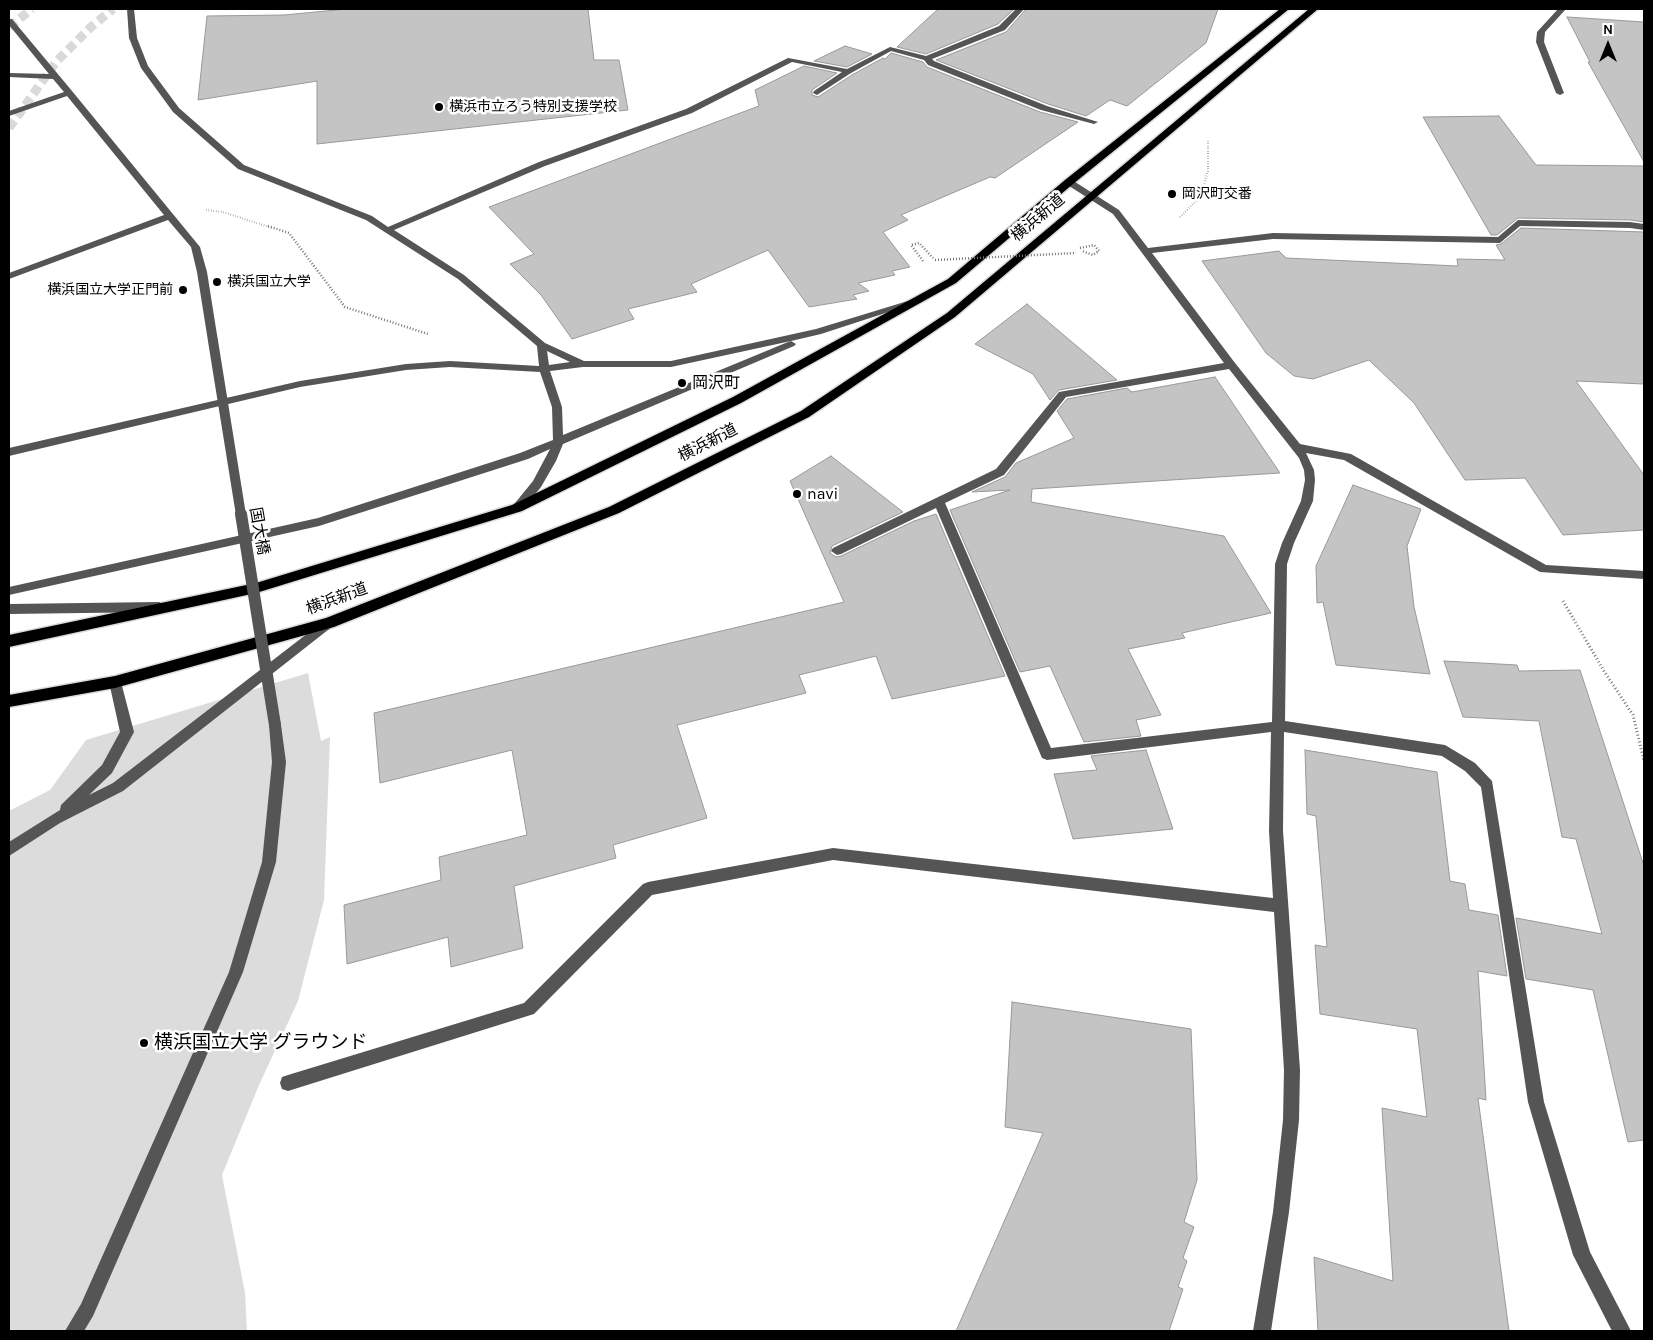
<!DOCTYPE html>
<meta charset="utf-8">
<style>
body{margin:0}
#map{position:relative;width:1653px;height:1340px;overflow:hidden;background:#fff;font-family:Karla,sans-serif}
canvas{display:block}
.frame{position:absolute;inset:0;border:10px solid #000;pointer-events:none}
.north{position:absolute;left:1583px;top:20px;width:50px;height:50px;-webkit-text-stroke:4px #fff;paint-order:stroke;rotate:0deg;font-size:14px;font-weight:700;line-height:20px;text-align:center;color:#000}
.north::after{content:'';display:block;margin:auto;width:18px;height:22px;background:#000;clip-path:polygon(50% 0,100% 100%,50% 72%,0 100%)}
</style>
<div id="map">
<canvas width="1653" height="1340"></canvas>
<div class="frame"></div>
<div class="north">N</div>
</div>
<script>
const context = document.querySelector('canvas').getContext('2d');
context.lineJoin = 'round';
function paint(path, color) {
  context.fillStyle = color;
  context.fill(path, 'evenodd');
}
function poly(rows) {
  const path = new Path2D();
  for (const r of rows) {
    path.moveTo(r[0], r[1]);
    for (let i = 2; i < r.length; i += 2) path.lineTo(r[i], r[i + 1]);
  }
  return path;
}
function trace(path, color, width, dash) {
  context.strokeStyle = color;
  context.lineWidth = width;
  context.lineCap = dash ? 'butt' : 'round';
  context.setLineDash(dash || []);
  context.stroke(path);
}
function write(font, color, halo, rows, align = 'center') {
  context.font = font + ' Karla,"Noto Sans JP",sans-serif';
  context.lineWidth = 5;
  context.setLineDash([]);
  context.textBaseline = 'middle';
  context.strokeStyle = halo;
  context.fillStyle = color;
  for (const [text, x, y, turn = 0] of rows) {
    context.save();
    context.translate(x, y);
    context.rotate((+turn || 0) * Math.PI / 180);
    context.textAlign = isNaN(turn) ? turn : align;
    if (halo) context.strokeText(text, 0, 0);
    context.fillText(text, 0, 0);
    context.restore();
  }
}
paint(poly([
 [308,673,321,741,330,737,324,900,298,1001,259,1085,222,1175,245,1293,247,1331,9,1331,9,811,50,790,86,740]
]), '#dcdcdc');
const building = poly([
 [347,9,588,9,594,60,619,60,628,110,317,144,317,81,198,100,207,16,284,15,347,9],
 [938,9,1014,9,998,24,926,54,897,47,938,9],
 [1026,9,1218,9,1206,43,1127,106,1110,100,1086,116,1048,104,936,60,1006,32,1026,9],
 [1567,17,1644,22,1644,162,1588,62,1590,62,1567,17],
 [845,46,872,54,847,67,814,61,845,46],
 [891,53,923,62,927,67,1040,112,1078,122,995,178,990,177,901,215,908,220,883,232,910,267,892,271,895,275,858,283,869,291,853,295,857,299,809,307,768,250,691,284,697,292,628,309,634,319,572,339,541,295,510,264,534,254,489,207,759,106,755,90,804,66,837,73,812,90,812,95,818,97,852,75,883,58,885,59,891,53],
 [1499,116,1536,165,1644,166,1644,222,1630,220,1518,218,1497,235,1491,235,1423,117,1499,116],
 [1521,228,1644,232,1644,384,1576,381,1644,475,1644,530,1563,535,1525,478,1465,480,1414,403,1369,360,1313,379,1294,376,1266,353,1202,261,1279,251,1286,258,1458,266,1457,259,1505,260,1496,245,1501,244,1521,228],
 [1027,304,1117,380,1059,390,1050,400,1033,374,975,344,1027,304],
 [1215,377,1280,473,1032,489,1031,502,1224,536,1271,613,1182,633,1185,638,1128,649,1161,715,1136,720,1141,736,1084,742,1050,666,1020,672,950,510,1010,490,972,492,1005,477,1016,463,1074,438,1057,411,1067,399,1127,388,1132,392,1215,377],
 [831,456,903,512,832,546,830,553,836,557,841,556,914,521,936,514,1005,676,892,699,876,656,799,675,806,693,677,725,707,818,613,845,616,858,514,886,523,948,451,967,448,937,347,964,344,905,441,880,439,857,527,835,512,750,380,783,374,713,844,602,790,481,831,456],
 [1353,485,1421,509,1407,546,1414,607,1430,674,1336,665,1323,602,1317,603,1316,566,1353,485],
 [1444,661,1517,665,1519,671,1580,670,1644,866,1644,1140,1628,1142,1593,990,1526,979,1516,918,1602,934,1576,839,1562,837,1539,721,1463,717,1444,661],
 [1146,750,1173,829,1073,839,1054,774,1097,770,1091,756,1146,750],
 [1305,750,1437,772,1450,881,1465,884,1469,910,1498,915,1507,976,1478,971,1486,1100,1478,1098,1509,1331,1318,1331,1314,1257,1393,1281,1382,1108,1427,1117,1417,1029,1320,1014,1315,945,1327,947,1316,816,1307,814,1305,750],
 [1012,1002,1191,1029,1197,1180,1184,1222,1194,1227,1183,1258,1187,1261,1178,1287,1183,1289,1169,1331,956,1331,1043,1133,1005,1127,1012,1002]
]);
paint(building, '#c4c4c4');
trace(building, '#999', 1);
trace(poly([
 [9,27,32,9],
 [9,128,56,62,91,27,113,9]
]), '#d9d9d9', 9, [9, 5]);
const highway = poly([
 [1280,9,1289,9,1073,184,956,283,741,403,522,511,256,593,9,647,9,635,256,583,512,505,733,397,948,279,1065,180,1280,9],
 [1309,9,1318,9,955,317,809,417,619,513,334,627,115,688,9,707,9,695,115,676,326,618,609,507,801,411,947,313,1309,9]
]);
trace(highway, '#dbdbdb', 3);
trace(poly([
 [206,210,223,212,272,228],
 [1180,217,1200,197,1208,171,1208,140]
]), '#777', 2, [0.5, 2]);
trace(poly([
 [268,226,289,233,345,307,428,334],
 [1080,248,1094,245,1099,251,1093,255,1082,251],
 [923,261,911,245,919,243,933,258]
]), '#777', 2.5, [1, 2]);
trace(poly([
 [1563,601,1604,671,1633,715,1644,761]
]), '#777', 3, [1, 2.5]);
paint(poly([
 [127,9,134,9,137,38,148,66,179,108,244,165,372,216,388,227,539,162,686,109,788,58,847,69,890,47,926,56,999,26,1016,9,1024,9,1005,30,932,59,934,61,1047,106,1098,122,1094,124,1041,110,928,65,924,60,891,51,851,73,817,95,813,93,814,91,842,72,792,62,692,113,545,166,394,230,464,275,545,343,584,361,671,361,816,329,911,300,916,303,821,334,791,341,796,344,794,346,563,444,556,461,541,487,521,511,517,512,511,508,533,481,550,449,528,459,319,526,9,595,9,587,318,518,520,453,553,440,552,407,540,372,450,367,406,370,300,387,9,456,9,448,300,381,406,364,450,361,539,366,537,346,458,279,366,220,238,169,173,112,141,68,129,38,127,9],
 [791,341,788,342,563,435,562,407,550,371,583,367,671,367,791,341],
 [547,351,570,362,549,365,547,351],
 [1558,9,1566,9,1545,32,1544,42,1564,93,1560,95,1556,93,1536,42,1537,32,1558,9],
 [9,19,12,19,72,91,200,247,207,272,218,341,216,343,210,343,208,341,197,272,191,247,168,220,9,279,9,273,164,215,67,96,9,116,9,111,64,92,53,79,9,77,9,73,49,74,9,25,9,19],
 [1066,180,1072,180,1119,210,1148,248,1273,233,1498,237,1518,220,1630,222,1644,224,1644,230,1630,228,1520,226,1500,243,1273,239,1152,253,1235,363,1300,444,1351,454,1546,565,1644,571,1644,579,1540,572,1344,460,1306,453,1314,470,1315,480,1313,501,1294,543,1287,564,1285,721,1445,745,1475,763,1492,781,1544,1102,1590,1252,1631,1331,1612,1331,1573,1255,1528,1102,1481,787,1465,771,1442,756,1284,732,1283,831,1300,1070,1299,1120,1289,1212,1271,1331,1253,1331,1273,1212,1283,1120,1284,1070,1274,912,833,860,652,895,534,1014,288,1091,282,1089,280,1083,282,1077,288,1075,524,1003,643,884,648,882,833,848,1273,898,1269,831,1271,732,1047,760,1042,758,936,508,841,554,837,555,831,551,833,548,996,469,1059,392,1224,363,1113,214,1066,184,1066,180],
 [1229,369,1299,458,1304,470,1305,480,1301,501,1282,543,1275,564,1272,722,1051,748,945,503,1004,475,1066,397,1229,369],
 [159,602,163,604,165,607,163,610,159,612,9,614,9,604,159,602],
 [329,618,333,620,335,623,333,626,123,791,60,823,9,856,9,842,60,810,61,805,102,765,120,732,109,682,111,678,119,678,121,682,134,732,112,773,89,795,113,783,325,620,329,618],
 [275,720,280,721,281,725,286,762,276,862,243,972,93,1316,84,1331,65,1331,81,1304,229,972,262,862,272,762,269,725,270,721,275,720]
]), '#555');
paint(highway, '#000');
trace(poly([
 [935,260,1076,253]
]), '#777', 2.5, [1, 2]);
trace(poly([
 [213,341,241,515]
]), '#555', 10);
trace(poly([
 [241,514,275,725]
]), '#555', 12);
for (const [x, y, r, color] of [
 [439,107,5,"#000"],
 [1172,194,5,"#000"],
 [217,282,5,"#000"],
 [183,290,5,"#000"],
 [682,383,5,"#000"],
 [797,494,5,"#000"],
 [144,1043,5,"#000"]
]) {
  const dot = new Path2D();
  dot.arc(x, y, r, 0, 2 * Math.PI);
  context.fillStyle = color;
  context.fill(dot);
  trace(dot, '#fff', 2);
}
write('14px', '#000', '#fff', [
 ["横浜市立ろう特別支援学校",449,107],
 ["岡沢町交番",1182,194],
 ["横浜国立大学",227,282],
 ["横浜国立大学正門前",173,290,"right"]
], 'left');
write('16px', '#000', '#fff', [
 ["横浜新道",1038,218,-40],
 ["横浜新道",708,443,-27],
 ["国大橋",259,531,80],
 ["横浜新道",337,599,-20]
]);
write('16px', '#000', '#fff', [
 ["岡沢町",692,383],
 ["navi",807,494]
], 'left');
write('19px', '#000', '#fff', [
 ["横浜国立大学 グラウンド",154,1043]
], 'left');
</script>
